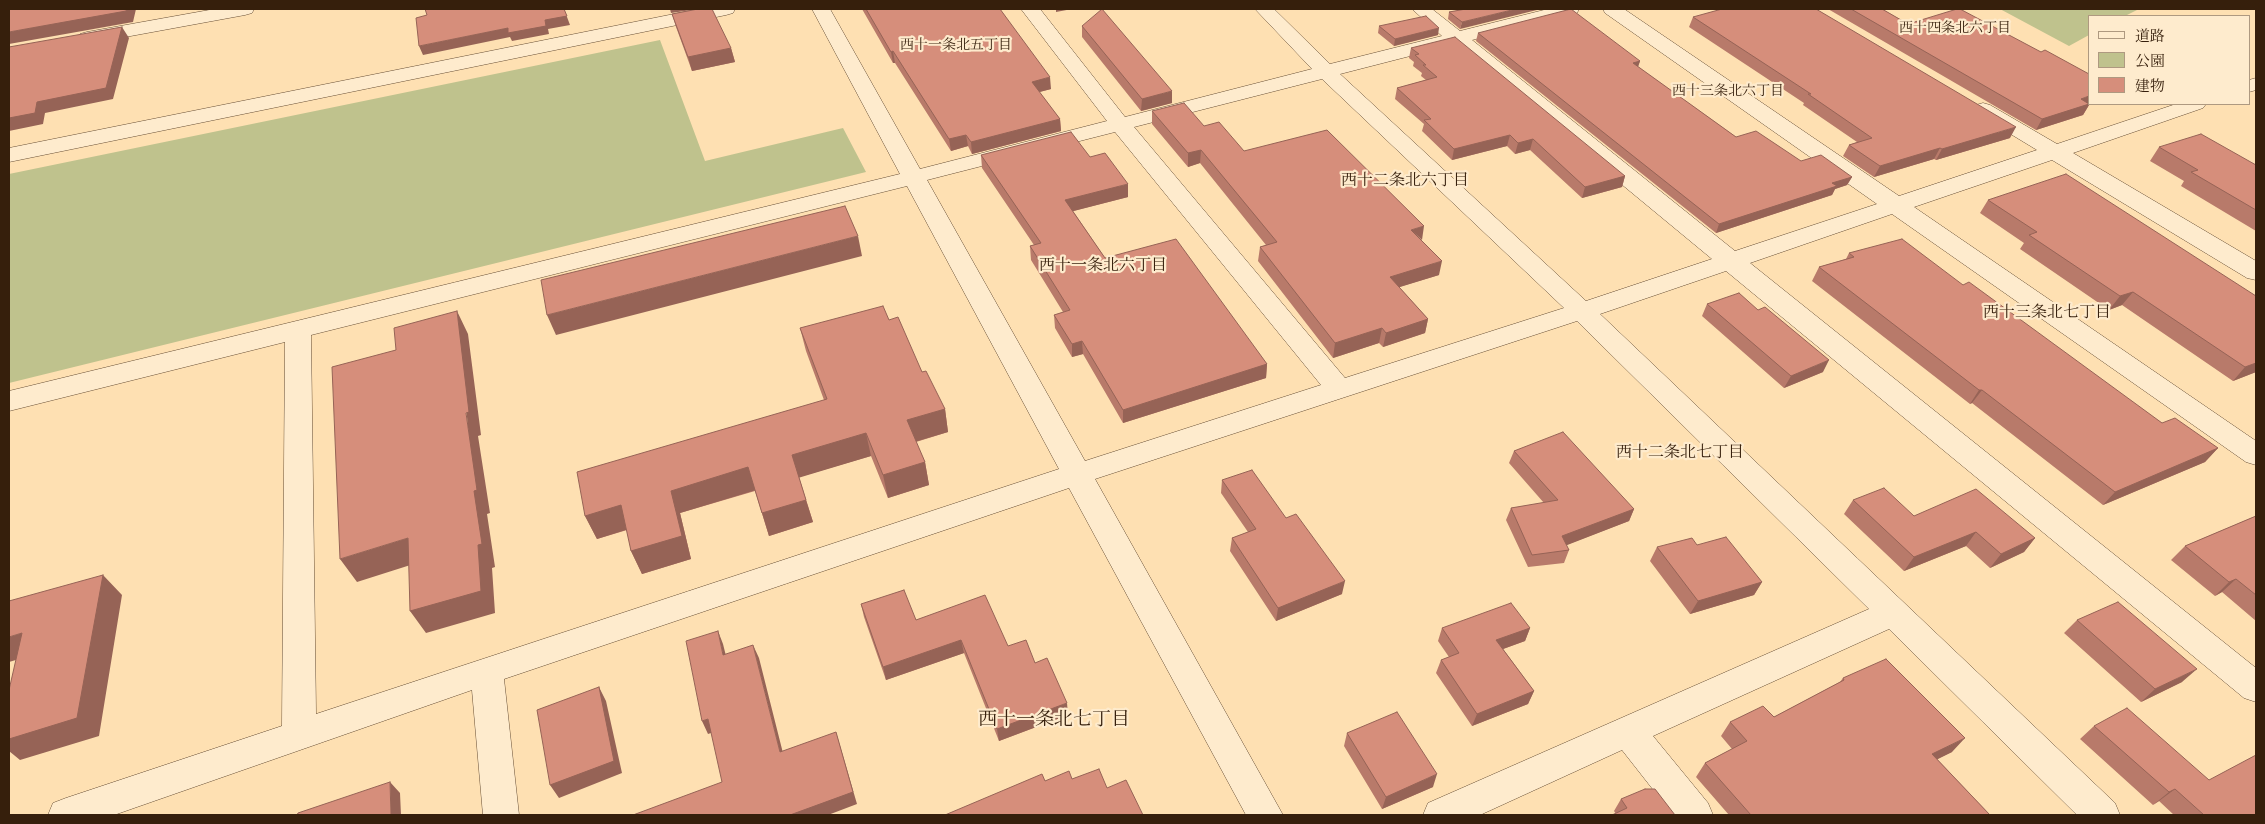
<!DOCTYPE html>
<meta charset="utf-8">
<style>
body{margin:0}
#map{position:relative;width:2265px;height:824px;overflow:hidden;background:#fee0b2;font-family:"IM FELL Double Pica","Noto Serif JP",serif}
canvas{display:block}
.frame{position:absolute;inset:0;border:10px solid #361f0c;pointer-events:none}
.legend{position:absolute;left:2088px;top:15px;width:162px;height:90px;box-sizing:border-box;background:#feebcd;border:1px solid #ae9980;margin:0;padding:6px 9px;list-style:none;font-size:15px;color:#361f0c}
.legend li{display:flex;align-items:center;gap:10px;height:25px}
.legend b{width:25px;border:1px solid #ae9980}
</style>
<div id="map">
<canvas width="2265" height="824"></canvas>
<div class="frame"></div>
<ul class="legend">
<li><b style="height:6px;background:#feebcd"></b>道路</li>
<li><b style="height:14px;background:#bfc28d"></b>公園</li>
<li><b style="height:14px;background:#d68e7b"></b>建物</li>
</ul>
</div>
<script>
const context = document.querySelector('canvas').getContext('2d');
context.lineJoin = 'round';
function paint(path, color) {
  context.fillStyle = color;
  context.fill(path, 'evenodd');
}
function poly(rows) {
  const path = new Path2D();
  for (const r of rows) {
    path.moveTo(r[0], r[1]);
    for (let i = 2; i < r.length; i += 2) path.lineTo(r[i], r[i + 1]);
  }
  return path;
}
function trace(path, color, width, dash) {
  context.strokeStyle = color;
  context.lineWidth = width;
  context.lineCap = dash ? 'butt' : 'round';
  context.setLineDash(dash || []);
  context.stroke(path);
}
function write(font, color, halo, rows, align = 'center') {
  context.font = font + ' "IM FELL Double Pica","Noto Serif JP",serif';
  context.lineWidth = 4.5;
  context.setLineDash([]);
  context.textBaseline = 'middle';
  context.strokeStyle = halo;
  context.fillStyle = color;
  for (const [text, x, y, turn = 0] of rows) {
    context.save();
    context.translate(x, y);
    context.rotate((+turn || 0) * Math.PI / 180);
    context.textAlign = isNaN(turn) ? turn : align;
    if (halo) context.strokeText(text, 0, 0);
    context.fillText(text, 0, 0);
    context.restore();
  }
}
paint(poly([
 [2000,9,2139,9,2125,16,2089,16,2089,35,2069,46],
 [660,40,705,161,843,128,866,172,9,383,9,174]
]), '#bfc28d');
const minor = poly([
 [215,9,254,9,252,13,245,15,87,44,80,42,77,38,80,34,87,32,215,9],
 [699,9,735,9,733,13,726,15,9,162,9,148,699,9],
 [812,9,830,9,920,169,1107,121,1021,9,1040,9,1125,117,1312,69,1255,9,1274,9,1330,64,1442,36,1412,9,1432,9,1460,31,1548,9,1579,9,1577,13,1472,40,1735,251,1877,204,1605,13,1603,9,1624,9,1899,196,2037,150,1976,113,1972,109,1976,105,1983,103,1990,105,2057,144,2176,104,2206,104,2203,108,2073,153,2256,261,2256,280,2247,278,2052,160,1914,207,2256,441,2256,465,2246,462,1892,214,1750,263,2256,668,2256,702,2244,698,1726,271,1600,314,2115,803,2120,815,2077,815,1889,629,1653,736,1708,803,1713,815,1673,815,1622,750,1480,815,1423,815,1428,803,1869,609,1577,321,1095,479,1283,815,1246,815,1069,488,504,679,519,815,483,815,472,690,114,815,48,815,53,803,66,798,282,726,285,342,9,411,9,391,900,174,812,9],
 [1453,45,1712,259,1586,301,1340,74,1453,45],
 [1322,79,1564,308,1345,378,1134,127,1322,79],
 [1115,132,1321,385,1085,461,927,180,1115,132],
 [907,186,1059,469,316,714,311,335,907,186],
 [2256,78,2256,90,2249,92,2249,80,2256,78]
]);
trace(minor, '#684f36', 1);
paint(minor, '#feebcd');
paint(poly([
 [862,9,1000,9,1051,89,1039,92,1060,119,1061,131,972,154,968,146,951,151,895,63,893,63],
 [1466,9,1460,29,1448,19,1449,12],
 [1828,9,1882,9,1908,24,2041,52,2089,104,2093,104,2089,105,2083,115,2036,130],
 [672,14,731,48,735,62,692,71,676,27],
 [1693,17,2010,138,1936,160,1934,159,1874,177,1843,156,1849,145,1857,142,1803,105,1804,103,1689,27],
 [1082,26,1172,103,1141,111,1082,37],
 [1379,26,1438,35,1394,46,1378,33],
 [1478,33,1640,61,1638,67,1736,137,1801,161,1852,177,1847,185,1835,189,1832,195,1716,233,1476,41],
 [1411,48,1625,176,1622,187,1582,198,1530,150,1515,154,1507,146,1452,160,1422,131,1424,124,1395,99,1397,88,1426,80,1421,76,1422,73,1413,66,1414,62,1409,58],
 [1152,111,1204,126,1244,151,1421,240,1439,275,1399,287,1428,319,1425,333,1383,347,1379,343,1333,358,1258,261,1260,247,1266,245,1200,163,1188,167,1152,124],
 [2159,147,2256,165,2256,231,2181,186,2184,181,2150,161],
 [981,155,1090,157,1128,197,1073,211,1105,258,1267,364,1266,378,1123,423,1083,354,1072,357,1055,328,1054,315,1063,312,1031,260,1030,246,1034,245,982,168],
 [1988,200,2256,296,2256,372,2233,381,2122,305,2109,310,2020,249,2024,243,1980,213],
 [1849,253,1963,285,2162,423,2218,448,2205,462,2103,505,1972,403,1970,404,1812,281,1819,267,1846,259],
 [1707,304,1823,372,1784,388,1702,316],
 [889,320,922,372,945,409,948,432,916,442,925,462,929,485,888,498,871,456,799,477,813,522,769,536,755,491,680,513,691,559,642,574,631,551,627,530,597,539,585,516,824,400,806,351,800,328],
 [1514,451,1634,509,1629,521,1566,545,1569,550,1564,563,1528,567,1506,520,1511,508,1544,503,1509,463],
 [1222,480,1286,518,1342,594,1276,621,1230,551,1232,538,1248,532,1221,493],
 [1853,500,1914,516,2035,538,2024,552,1990,568,1966,546,1904,571,1844,514],
 [2256,516,2256,621,2222,592,2215,596,2171,560,2185,546],
 [1697,545,1762,582,1754,595,1690,614,1650,561,1657,547],
 [861,604,1008,646,1035,663,1068,715,999,741,964,653,886,680,864,617],
 [2077,620,2182,682,2141,702,2064,633],
 [1442,628,1530,628,1525,641,1503,649,1534,691,1528,704,1472,726,1436,673,1441,660,1449,657,1438,641],
 [1843,678,1952,752,1937,759,1990,815,1729,815,1696,777,1705,763,1732,749,1721,736,1730,722,1774,717,1840,682],
 [2094,726,2209,780,2256,815,2174,815,2159,801,2153,805,2080,739],
 [1347,733,1433,787,1382,809,1344,746],
 [1621,799,1675,815,1616,814,1614,811]
]), '#b87a6a');
paint(poly([
 [127,9,136,9,133,22,9,44,9,32],
 [564,9,570,25,548,29,549,34,512,41,510,37,423,55,419,46,545,20],
 [670,9,698,9,671,13],
 [1056,9,1072,9,1056,12],
 [1516,9,1541,9,1460,29,1462,22],
 [122,27,129,38,113,99,45,113,43,124,9,131,9,118],
 [1439,28,1438,35,1394,46,1395,39],
 [731,48,735,62,692,71,688,57],
 [893,51,895,63,893,63,891,52],
 [1640,61,1637,69,1633,63],
 [1050,77,1051,89,1032,94,1032,82],
 [1172,91,1172,103,1141,111,1142,99],
 [2089,96,2089,104,2093,104,2089,105,2083,115,2036,130,2042,119,2081,99],
 [1060,119,1061,131,972,154,971,142],
 [2016,127,2010,138,1936,160,1942,149],
 [966,135,968,146,951,151,949,139],
 [1510,135,1507,146,1452,160,1454,149],
 [1533,139,1530,150,1515,154,1518,143],
 [1940,148,1934,159,1874,177,1880,166],
 [1201,150,1200,163,1188,167,1188,153],
 [1625,176,1622,187,1582,198,1585,187],
 [1852,177,1847,185,1835,189,1832,195,1716,233,1719,224,1832,183],
 [1128,184,1128,197,1066,213,1065,200],
 [1424,226,1422,240,1411,230],
 [858,236,862,256,556,335,547,315],
 [1442,261,1439,275,1387,291,1390,277],
 [2133,292,2122,305,2109,310,2120,296],
 [457,311,468,334,481,435,478,436,490,513,487,514,495,567,492,568,495,613,426,633,410,611,474,491],
 [1428,319,1425,333,1383,347,1386,333],
 [1382,328,1379,343,1333,358,1335,343],
 [1082,341,1083,354,1072,357,1072,344],
 [1829,360,1823,372,1784,388,1791,376],
 [2256,363,2256,372,2233,381,2245,367],
 [1267,364,1266,378,1123,423,1123,410],
 [1979,390,1982,390,1972,403,1970,404],
 [945,409,948,432,911,443,907,420],
 [866,433,871,456,798,478,792,455],
 [2218,448,2205,462,2103,505,2115,492],
 [925,462,929,485,888,498,883,475],
 [748,467,756,490,680,513,691,559,642,574,631,551,671,491],
 [806,500,813,522,769,536,762,513],
 [621,505,632,528,597,539,585,516],
 [1634,509,1629,521,1557,549,1562,536],
 [1976,532,1966,546,1904,571,1914,557],
 [408,538,423,561,357,582,340,559],
 [2035,538,2024,552,1990,568,2001,554],
 [103,575,122,595,99,736,20,760,9,751,9,739],
 [2236,579,2222,592,2215,596,2229,582],
 [1345,581,1342,594,1276,621,1278,608],
 [1762,582,1754,595,1690,614,1698,601],
 [1530,628,1525,641,1492,653,1496,640],
 [718,631,723,644,729,668,723,655],
 [22,633,43,652,9,662,9,637],
 [961,640,964,653,886,680,883,667],
 [753,645,759,658,786,765,780,752],
 [2197,669,2182,682,2141,702,2155,689],
 [599,687,606,701,622,773,559,798,550,785],
 [1534,691,1528,704,1472,726,1477,714],
 [1067,703,1068,715,999,741,997,729],
 [708,719,714,732,708,734,702,721],
 [836,732,857,804,828,815,790,815],
 [1965,738,1952,752,1920,768,1932,754],
 [1437,774,1433,787,1382,809,1386,797],
 [390,782,400,793,401,815,391,815],
 [2175,789,2159,801,2153,805,2169,792]
]), '#966356');
const building = poly([
 [9,9,127,9,126,11,9,32,9,9],
 [425,9,564,9,567,16,545,20,546,26,508,33,508,28,419,46,416,18,427,15,425,9],
 [698,9,712,9,731,48,688,57,672,14,698,9],
 [866,9,1000,9,1050,77,1032,82,1060,119,971,142,966,135,949,139,893,51,891,52,866,9],
 [1102,9,1172,91,1142,99,1082,26,1102,9],
 [1466,9,1516,9,1462,22,1449,12,1466,9],
 [1571,9,1640,61,1633,63,1736,137,1756,131,1801,161,1821,155,1852,177,1832,183,1837,186,1719,224,1478,33,1571,9],
 [1722,9,1816,9,2016,127,1942,149,1940,148,1880,166,1849,145,1872,138,1808,94,1811,94,1693,17,1722,9],
 [1851,9,1882,9,1908,24,1957,9,1960,9,2041,52,2045,50,2089,74,2089,96,2081,99,2089,104,2042,119,1851,9],
 [1426,16,1439,28,1395,39,1379,26,1426,16],
 [122,27,106,88,37,102,35,113,9,118,9,47,122,27],
 [1455,37,1625,176,1585,187,1533,139,1518,143,1510,135,1454,149,1424,120,1431,119,1397,88,1437,77,1423,65,1426,65,1415,55,1419,54,1411,48,1455,37],
 [1184,103,1204,126,1219,122,1244,151,1327,130,1424,226,1411,230,1442,261,1390,277,1428,319,1386,333,1382,328,1335,343,1260,247,1277,242,1201,150,1188,153,1152,111,1184,103],
 [1071,132,1090,157,1105,153,1128,184,1065,200,1105,258,1176,239,1267,364,1123,410,1082,341,1072,344,1054,315,1070,310,1030,246,1041,243,981,155,1071,132],
 [2201,134,2256,165,2256,210,2191,172,2198,170,2159,147,2201,134],
 [2066,174,2256,296,2256,363,2245,367,2133,292,2120,296,2029,235,2037,232,1988,200,2066,174],
 [845,206,858,236,547,315,541,280,845,206],
 [1902,239,1963,285,1969,282,2162,423,2175,418,2218,448,2115,492,1982,390,1979,390,1819,267,1854,257,1849,253,1902,239],
 [1739,293,1758,310,1765,307,1829,360,1791,376,1707,304,1739,293],
 [883,306,889,320,898,317,922,372,926,371,945,409,907,420,925,462,883,475,866,433,792,455,806,500,762,513,748,467,671,491,682,536,631,551,621,505,585,516,577,472,827,399,800,328,883,306],
 [457,311,469,412,466,413,477,490,474,491,482,544,478,545,481,591,410,611,408,538,340,559,332,367,396,350,394,328,457,311],
 [1563,432,1634,509,1562,536,1569,550,1532,555,1511,508,1558,500,1514,451,1563,432],
 [1252,470,1286,518,1296,514,1345,581,1278,608,1232,538,1256,529,1222,480,1252,470],
 [1884,488,1914,516,1976,489,2035,538,2001,554,1976,532,1914,557,1853,500,1884,488],
 [2256,516,2256,595,2236,579,2229,582,2185,546,2256,516],
 [1726,537,1762,582,1698,601,1657,547,1692,538,1697,545,1726,537],
 [103,575,77,718,9,739,9,690,22,633,9,637,9,601,103,575],
 [904,590,916,620,985,595,1008,646,1026,640,1035,663,1047,658,1067,703,997,729,961,640,883,667,861,604,904,590],
 [2118,602,2197,669,2155,689,2077,620,2118,602],
 [1511,603,1530,628,1496,640,1534,691,1477,714,1441,660,1459,653,1442,628,1511,603],
 [718,631,723,655,753,645,780,752,836,732,853,792,790,815,633,815,722,782,708,719,702,721,686,641,718,631],
 [1886,659,1965,738,1932,754,1990,815,1751,815,1705,763,1747,741,1730,722,1763,706,1774,717,1844,680,1843,678,1886,659],
 [599,687,614,761,550,785,537,710,599,687],
 [2127,708,2209,780,2256,755,2256,815,2204,815,2175,789,2169,792,2094,726,2127,708],
 [1397,712,1437,774,1386,797,1347,733,1397,712],
 [1099,769,1107,788,1126,780,1143,815,945,815,1042,774,1045,781,1069,771,1072,779,1099,769],
 [390,782,391,815,297,815,298,813,390,782],
 [1645,789,1655,789,1675,815,1612,815,1627,808,1621,799,1645,789]
]);
paint(building, '#d68e7b');
trace(building, '#966356', 1);
write('14px', '#361f0c', '#feebcd', [
 ["西十四条北六丁目",1955,29],
 ["西十一条北五丁目",956,46],
 ["西十三条北六丁目",1728,92]
]);
write('16px', '#361f0c', '#feebcd', [
 ["西十二条北六丁目",1405,182],
 ["西十一条北六丁目",1103,267],
 ["西十三条北七丁目",2047,314],
 ["西十二条北七丁目",1680,454]
]);
write('19px', '#361f0c', '#feebcd', [
 ["西十一条北七丁目",1054,721]
]);
</script>
